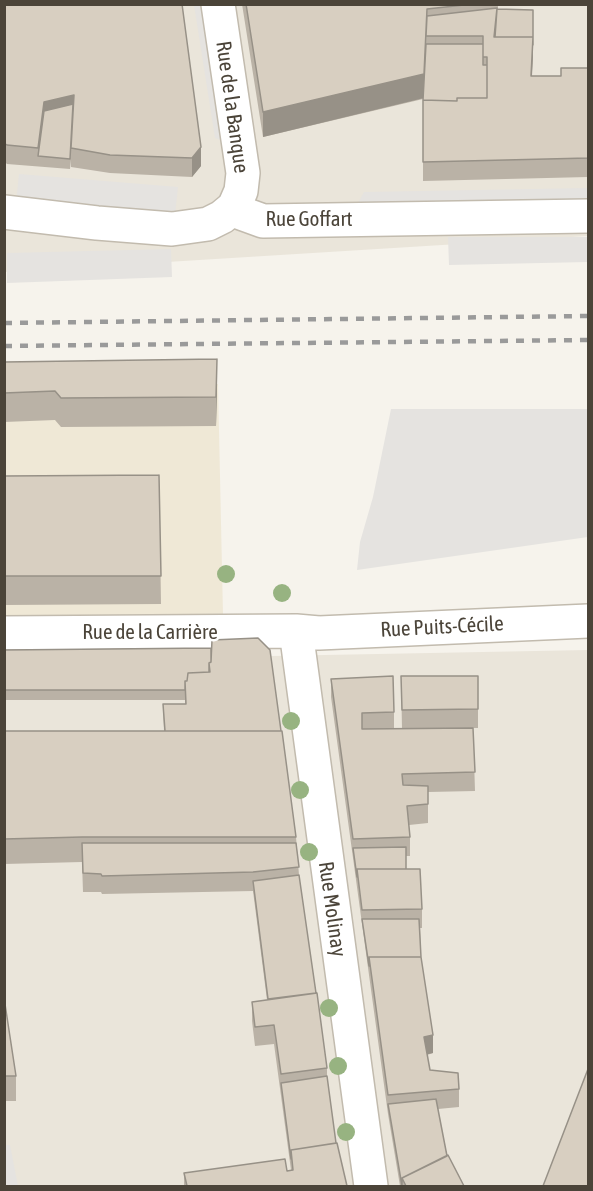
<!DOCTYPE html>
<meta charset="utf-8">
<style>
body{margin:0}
#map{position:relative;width:593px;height:1191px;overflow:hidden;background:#f6f3ec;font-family:"Asap Condensed",sans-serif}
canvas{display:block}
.frame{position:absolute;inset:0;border:6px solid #4b4439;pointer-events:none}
</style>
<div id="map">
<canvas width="593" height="1191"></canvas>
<div class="frame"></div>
</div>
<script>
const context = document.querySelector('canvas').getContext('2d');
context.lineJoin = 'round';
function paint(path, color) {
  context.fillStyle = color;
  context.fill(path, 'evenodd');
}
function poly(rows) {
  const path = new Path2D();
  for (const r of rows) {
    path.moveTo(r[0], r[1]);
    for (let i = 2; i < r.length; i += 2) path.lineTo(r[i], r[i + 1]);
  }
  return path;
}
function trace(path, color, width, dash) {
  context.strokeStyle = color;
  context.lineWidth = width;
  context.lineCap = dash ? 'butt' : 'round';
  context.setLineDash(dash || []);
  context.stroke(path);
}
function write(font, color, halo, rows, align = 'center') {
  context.font = font + ' "Asap Condensed",sans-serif';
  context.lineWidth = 5;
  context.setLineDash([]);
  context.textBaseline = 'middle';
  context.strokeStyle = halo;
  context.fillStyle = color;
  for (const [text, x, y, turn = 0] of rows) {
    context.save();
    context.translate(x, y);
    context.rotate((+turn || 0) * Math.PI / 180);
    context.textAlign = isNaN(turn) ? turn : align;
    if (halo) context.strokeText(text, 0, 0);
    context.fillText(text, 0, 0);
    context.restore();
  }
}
paint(poly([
 [5,5,588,5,588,236,5,272],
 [588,650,588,1098,554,1186,5,1186,5,653,272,656]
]), '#eae5da');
paint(poly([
 [218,384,223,615,5,617,4,386]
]), '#efe8d6');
paint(poly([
 [194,5,205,5,226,142,215,138],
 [19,174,178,187,175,215,16,202],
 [588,188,588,199,358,203,364,192],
 [448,237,588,237,588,262,449,265],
 [171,249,172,277,7,283,7,253],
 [391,409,588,409,588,537,357,570,360,542,373,497],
 [5,1145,10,1145,18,1186,5,1186]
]), '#e5e3e0');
const street = poly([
 [234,207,241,213,263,221,588,216],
 [4,212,97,223,172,229,208,224,222,217,234,207,241,191,243,173,218,4],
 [296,631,371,1186],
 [4,633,296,631,319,633,588,621]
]);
trace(street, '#c2bbae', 36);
trace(street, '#fff', 33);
trace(poly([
 [4,323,588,316],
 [4,346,588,340]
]), '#9a9a9a', 4.5, [8, 8]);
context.fillStyle = '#97b381';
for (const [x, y] of [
 [226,574],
 [282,593],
 [291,721],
 [300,790],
 [309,852],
 [329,1008],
 [338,1066],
 [346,1132]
]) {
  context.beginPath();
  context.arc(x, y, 9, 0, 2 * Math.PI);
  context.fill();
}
paint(poly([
 [4,4,201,166,192,177,110,173,71,167,71,160,70,169,7,164,4,161],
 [242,4,498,4,498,9,533,10,532,76,561,76,588,68,588,177,423,181,423,99,263,137],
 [4,362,217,388,216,426,61,427,55,420,4,422],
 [159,475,161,604,4,605,4,476],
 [211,648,281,731,296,837,299,875,316,993,327,1068,327,1076,336,1143,347,1186,184,1186,184,1173,287,1171,291,1170,274,1044,255,1046,252,1021,252,1002,267,1000,253,891,102,894,101,892,83,892,82,862,4,864,4,731,164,731,163,704,185,704,185,700,4,700,4,650],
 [401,676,478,676,478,728,473,728,475,791,428,792,428,823,409,825,410,837,410,856,406,856,406,869,422,909,422,928,420,928,421,957,433,1053,427,1055,430,1070,459,1089,459,1107,438,1109,447,1156,464,1186,400,1186,388,1114,331,697,331,679,394,712,394,729,402,729],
 [4,998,16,1076,16,1101,4,1101]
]), '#bab2a6');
paint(poly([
 [426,36,424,98,263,137,263,112],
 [533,37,533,56,531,94,531,76],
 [74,95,74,114,38,156,38,148,44,102],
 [201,147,201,166,192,177,192,158],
 [217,359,217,388,216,426,216,397],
 [433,1035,433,1053,424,1055,424,1037]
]), '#979187');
const building = poly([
 [4,4,182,4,201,147,192,158,110,155,71,148,74,95,44,102,38,148,7,145,4,143,4,4],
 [246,4,473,4,427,9,424,74,263,112,246,4],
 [497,8,494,37,533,37,531,76,561,76,561,68,588,68,588,158,423,162,423,100,457,101,457,98,487,98,487,57,483,57,483,36,426,36,427,16,497,8],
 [497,9,533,10,533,45,533,37,495,37,497,9],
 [426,44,483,44,483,65,487,65,487,98,457,98,457,101,423,100,426,44],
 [73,104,70,159,38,156,44,111,73,104],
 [217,359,216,397,61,398,55,391,4,393,4,362,217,359],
 [159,475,161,576,4,576,4,476,159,475],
 [258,638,270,650,281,731,165,731,163,704,186,704,185,681,187,681,188,673,210,672,209,663,211,662,212,640,258,638],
 [211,648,211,662,209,663,209,672,188,673,187,681,185,681,185,690,4,690,4,650,211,648],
 [393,676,394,712,362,713,362,729,473,728,475,772,402,774,403,785,428,786,428,804,407,806,410,837,353,839,331,679,393,676],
 [401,676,478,676,478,709,402,710,401,676],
 [4,731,282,731,296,837,82,837,4,839,4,731],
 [82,843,296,843,299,867,253,872,102,876,101,874,83,873,82,843],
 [406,847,406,869,357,869,357,877,353,848,406,847],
 [357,869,420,869,422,909,362,910,357,869],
 [299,875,316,993,268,999,253,881,299,875],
 [362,919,419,919,421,957,369,957,369,966,362,919],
 [369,957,421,957,433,1035,424,1037,430,1070,458,1073,459,1089,388,1095,369,957],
 [317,993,327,1068,281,1074,274,1025,255,1027,252,1002,317,993],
 [4,1004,5,1004,16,1076,4,1076,4,1004],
 [588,1069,588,1186,543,1186,588,1069],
 [327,1076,336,1143,291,1150,291,1159,281,1083,327,1076],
 [436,1099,447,1156,402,1178,402,1186,388,1104,436,1099],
 [337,1143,347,1186,187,1186,184,1173,285,1159,287,1171,293,1170,291,1150,337,1143],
 [448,1155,464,1186,406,1186,402,1178,448,1155]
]);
paint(building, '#d8cfc1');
trace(building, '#979187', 1.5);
write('21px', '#4b4439', '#fff', [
 ["Rue de la Banque",232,107,82],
 ["Rue Goffart",309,219],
 ["Rue Puits-Cécile",442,627,-3],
 ["Rue de la Carrière",150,632],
 ["Rue Molinay",332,909,82]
]);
</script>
